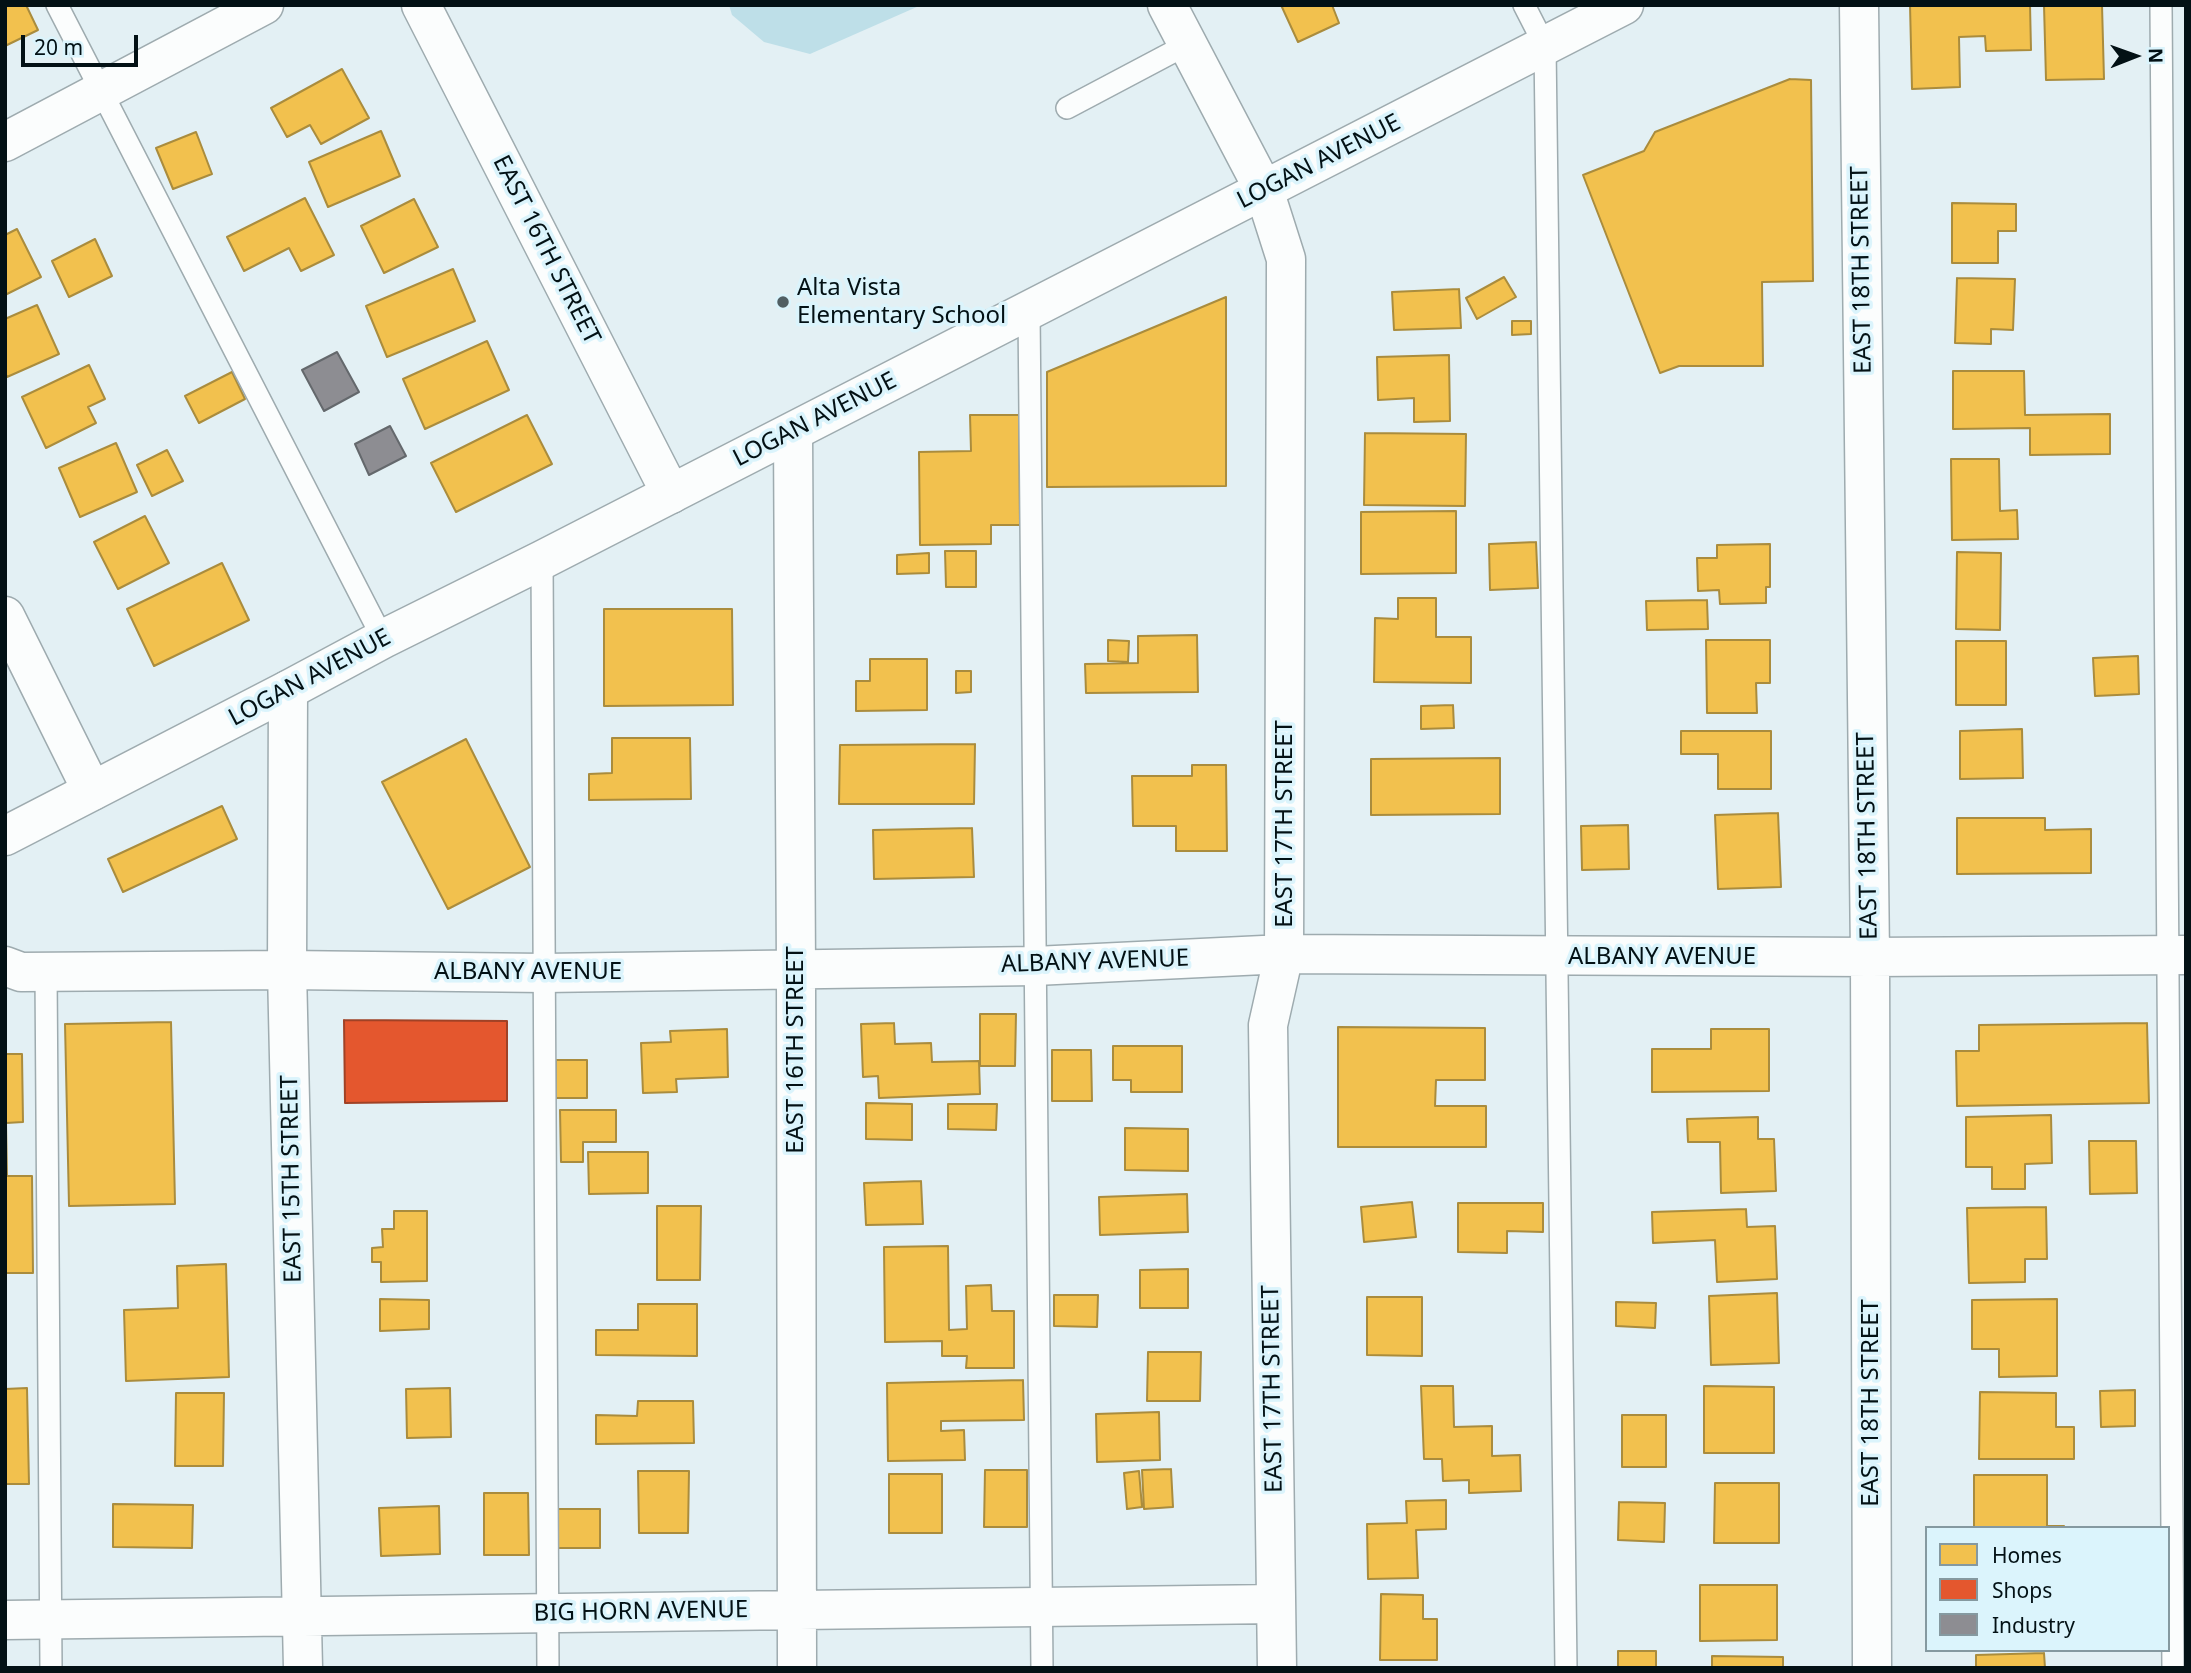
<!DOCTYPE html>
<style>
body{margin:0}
#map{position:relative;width:2191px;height:1673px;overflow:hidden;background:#e3f0f4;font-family:"Noto Sans",sans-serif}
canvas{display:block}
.frame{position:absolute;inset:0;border:7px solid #031115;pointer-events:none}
.legend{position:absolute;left:1925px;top:1526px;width:245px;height:126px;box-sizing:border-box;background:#dbf4fc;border:2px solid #8599a0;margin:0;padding:9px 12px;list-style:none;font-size:21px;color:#031115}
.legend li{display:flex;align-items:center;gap:14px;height:35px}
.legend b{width:35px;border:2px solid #8599a0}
.north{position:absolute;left:2100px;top:21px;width:70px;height:70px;-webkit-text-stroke:5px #dbf4fc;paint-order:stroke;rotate:89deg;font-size:19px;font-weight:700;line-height:28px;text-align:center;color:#031115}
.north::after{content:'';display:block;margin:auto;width:24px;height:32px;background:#031115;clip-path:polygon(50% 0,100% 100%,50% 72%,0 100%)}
.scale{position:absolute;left:21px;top:35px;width:117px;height:32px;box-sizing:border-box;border:4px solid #031115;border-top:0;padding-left:9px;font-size:21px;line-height:24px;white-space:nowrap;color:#031115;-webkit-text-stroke:5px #dbf4fc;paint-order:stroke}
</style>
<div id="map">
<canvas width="2191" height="1673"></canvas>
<div class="frame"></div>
<ul class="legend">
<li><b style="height:19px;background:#f2c14e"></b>Homes</li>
<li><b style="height:19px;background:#e4572e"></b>Shops</li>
<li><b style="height:19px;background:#8d8d92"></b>Industry</li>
</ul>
<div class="north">N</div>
<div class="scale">20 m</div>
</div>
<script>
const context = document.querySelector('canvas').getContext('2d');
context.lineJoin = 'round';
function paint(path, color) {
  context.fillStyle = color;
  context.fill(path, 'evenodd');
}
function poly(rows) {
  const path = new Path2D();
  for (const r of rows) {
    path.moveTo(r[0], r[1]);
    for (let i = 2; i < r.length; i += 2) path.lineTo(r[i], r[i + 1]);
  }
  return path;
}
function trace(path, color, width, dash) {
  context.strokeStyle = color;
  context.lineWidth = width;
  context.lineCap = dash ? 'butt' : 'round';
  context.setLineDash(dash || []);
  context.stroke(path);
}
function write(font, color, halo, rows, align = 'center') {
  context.font = font + ' "Noto Sans",sans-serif';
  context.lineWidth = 7;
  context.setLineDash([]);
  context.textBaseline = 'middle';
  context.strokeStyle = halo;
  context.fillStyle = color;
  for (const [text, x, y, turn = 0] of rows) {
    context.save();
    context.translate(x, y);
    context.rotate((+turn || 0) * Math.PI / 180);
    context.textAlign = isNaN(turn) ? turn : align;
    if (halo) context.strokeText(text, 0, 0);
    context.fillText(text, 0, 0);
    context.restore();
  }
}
paint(poly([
 [729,5,919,5,919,6,810,54,764,42,732,15]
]), '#bedfe8');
const homes = poly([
 [5,5,26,5,38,30,5,46,5,5],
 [1281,5,1332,5,1339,23,1298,42,1281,5],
 [1910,5,2030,5,2031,50,1986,51,1985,36,1959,37,1960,87,1912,89,1910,5],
 [2044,5,2102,5,2104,79,2046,80,2044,5],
 [342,69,369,118,321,144,310,125,287,137,271,108,342,69],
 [1790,79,1811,80,1813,281,1762,282,1763,366,1679,366,1660,373,1583,175,1644,151,1655,132,1790,79],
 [381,131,400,176,328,207,309,162,381,131],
 [196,132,212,174,173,189,156,148,196,132],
 [305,198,334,255,301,271,289,248,244,271,227,237,305,198],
 [414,199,438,247,384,273,361,226,414,199],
 [1952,203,2016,204,2016,231,1998,231,1998,263,1952,263,1952,203],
 [17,229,41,277,5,295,5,235,17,229],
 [95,239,112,276,69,297,52,261,95,239],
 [453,269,475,321,387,357,366,306,453,269],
 [1504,277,1516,297,1477,319,1466,298,1504,277],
 [1957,278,2015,279,2013,330,1991,329,1991,344,1955,343,1957,278],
 [1459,289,1461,328,1394,330,1392,292,1459,289],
 [1226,297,1226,486,1047,487,1047,372,1226,297],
 [37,305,59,354,7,377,5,372,5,319,37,305],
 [1512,321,1531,321,1531,334,1512,335,1512,321],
 [487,341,509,390,425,429,403,379,487,341],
 [1449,355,1450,421,1414,422,1414,398,1378,400,1377,357,1449,355],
 [89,365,105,399,88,407,96,423,46,448,22,397,89,365],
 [1953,371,2024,371,2025,415,2110,414,2110,454,2030,455,2030,428,1953,429,1953,371],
 [232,372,245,399,199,423,185,396,232,372],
 [527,415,552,464,456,512,431,463,527,415],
 [970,415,1019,415,1020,525,991,525,991,544,920,545,919,452,971,451,970,415],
 [1365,433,1466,434,1465,506,1364,505,1365,433],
 [116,443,137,492,80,517,59,468,116,443],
 [167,450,183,481,152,496,137,465,167,450],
 [1951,459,1999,459,2000,511,2017,510,2018,539,1952,540,1951,459],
 [1456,511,1456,573,1361,574,1361,512,1456,511],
 [145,516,169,563,118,589,94,542,145,516],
 [1536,542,1538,588,1490,590,1489,544,1536,542],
 [1770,544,1770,587,1766,587,1766,603,1720,604,1719,590,1698,591,1697,558,1717,558,1717,545,1770,544],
 [945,551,976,551,976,587,946,587,945,551],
 [1957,552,2001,553,2000,630,1956,629,1957,552],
 [929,553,929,573,897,574,897,555,929,553],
 [222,563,249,620,154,666,127,609,222,563],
 [1398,598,1436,598,1436,637,1471,637,1471,683,1374,682,1375,618,1398,619,1398,598],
 [1707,600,1708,629,1647,630,1646,601,1707,600],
 [604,609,732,609,733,705,604,706,604,609],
 [1197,635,1198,692,1086,693,1085,664,1138,663,1138,636,1197,635],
 [1108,640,1129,641,1128,662,1108,661,1108,640],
 [1706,640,1770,640,1770,683,1756,683,1757,713,1707,713,1706,640],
 [1956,641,2006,641,2006,705,1956,705,1956,641],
 [2138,656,2139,694,2095,696,2093,658,2138,656],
 [870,659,927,659,927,710,856,711,856,681,870,681,870,659],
 [956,671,971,671,971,692,956,693,956,671],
 [1453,705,1454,728,1421,729,1421,706,1453,705],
 [2022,729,2023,778,1960,779,1960,731,2022,729],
 [1681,731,1771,731,1771,789,1718,789,1718,754,1681,754,1681,731],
 [612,738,690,738,691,799,589,800,589,774,612,773,612,738],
 [466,739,530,867,448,909,382,782,466,739],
 [975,744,974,804,839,804,840,745,975,744],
 [1500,758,1500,814,1371,815,1371,759,1500,758],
 [1192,765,1226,765,1227,851,1176,851,1176,826,1133,826,1132,776,1192,776,1192,765],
 [222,806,237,839,123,892,108,859,222,806],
 [1778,813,1781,887,1718,889,1715,815,1778,813],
 [1957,818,2045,818,2045,830,2091,829,2091,873,1957,874,1957,818],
 [1628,825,1629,869,1582,870,1581,826,1628,825],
 [972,828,974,877,874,879,873,830,972,828],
 [980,1014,1016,1014,1015,1066,980,1066,980,1014],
 [171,1022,175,1204,69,1206,65,1024,171,1022],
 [894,1023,895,1044,931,1043,932,1062,979,1061,980,1094,879,1098,878,1076,863,1077,861,1024,894,1023],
 [2147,1023,2149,1103,1957,1106,1956,1051,1979,1051,1979,1025,2147,1023],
 [1338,1027,1485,1028,1485,1080,1436,1080,1435,1106,1486,1106,1486,1147,1338,1147,1338,1027],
 [727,1029,728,1077,676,1079,677,1092,643,1093,641,1043,671,1042,670,1031,727,1029],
 [1711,1029,1769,1029,1769,1091,1652,1092,1652,1049,1711,1049,1711,1029],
 [1113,1046,1182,1046,1182,1092,1131,1092,1131,1080,1113,1080,1113,1046],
 [1052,1050,1091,1050,1092,1101,1052,1101,1052,1050],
 [5,1054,22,1054,23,1122,6,1123,7,1176,32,1176,33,1273,5,1273,5,1054],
 [556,1060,587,1060,587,1098,556,1098,556,1060],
 [866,1103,912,1104,912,1140,866,1139,866,1103],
 [948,1104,997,1104,996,1130,948,1129,948,1104],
 [560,1110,616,1110,616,1142,583,1142,583,1162,561,1162,560,1110],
 [2051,1115,2052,1163,2025,1164,2025,1189,1992,1189,1992,1167,1966,1167,1966,1117,2051,1115],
 [1758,1117,1758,1139,1774,1139,1776,1191,1721,1193,1720,1142,1688,1142,1687,1119,1758,1117],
 [1125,1128,1188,1129,1188,1171,1125,1170,1125,1128],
 [2089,1141,2136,1141,2137,1193,2090,1194,2089,1141],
 [588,1152,648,1152,648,1193,589,1194,588,1152],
 [921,1181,923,1224,866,1225,864,1183,921,1181],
 [1187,1194,1188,1232,1100,1235,1099,1197,1187,1194],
 [1412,1202,1416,1237,1364,1242,1361,1207,1412,1202],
 [1458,1203,1543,1203,1543,1232,1507,1231,1507,1253,1458,1252,1458,1203],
 [657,1206,701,1206,700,1280,657,1280,657,1206],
 [2046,1207,2047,1259,2025,1259,2025,1282,1969,1283,1967,1208,2046,1207],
 [1746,1209,1747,1227,1775,1226,1777,1279,1717,1282,1715,1240,1653,1243,1652,1212,1746,1209],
 [394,1211,427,1211,427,1281,381,1282,381,1262,372,1262,372,1248,383,1247,382,1229,394,1229,394,1211],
 [948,1246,949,1330,967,1329,966,1286,991,1285,992,1311,1014,1311,1014,1368,966,1368,967,1356,942,1356,942,1341,885,1342,884,1247,948,1246],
 [226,1264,229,1377,126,1381,124,1310,178,1308,177,1266,226,1264],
 [1188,1269,1188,1308,1140,1308,1140,1270,1188,1269],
 [1777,1293,1779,1363,1711,1365,1709,1296,1777,1293],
 [1054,1295,1098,1295,1097,1327,1054,1326,1054,1295],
 [1367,1297,1422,1297,1422,1356,1367,1355,1367,1297],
 [380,1299,429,1300,429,1329,380,1331,380,1299],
 [2057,1299,2057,1376,1999,1377,1999,1349,1972,1349,1972,1300,2057,1299],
 [1616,1302,1656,1303,1655,1328,1616,1326,1616,1302],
 [638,1304,697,1304,697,1356,596,1355,596,1330,638,1330,638,1304],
 [1148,1352,1201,1352,1200,1401,1147,1401,1148,1352],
 [1023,1380,1024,1420,941,1421,941,1431,964,1430,965,1460,888,1461,887,1383,1023,1380],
 [1421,1386,1453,1386,1454,1427,1492,1426,1492,1456,1520,1455,1521,1491,1469,1493,1469,1480,1443,1481,1442,1459,1424,1459,1421,1386],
 [1704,1386,1774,1387,1774,1453,1704,1453,1704,1386],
 [27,1388,29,1484,5,1484,5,1389,27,1388],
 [450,1388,451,1437,407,1438,406,1389,450,1388],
 [2135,1390,2135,1426,2101,1427,2100,1391,2135,1390],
 [1980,1392,2056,1393,2056,1427,2074,1427,2074,1459,1979,1459,1980,1392],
 [176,1393,224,1393,223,1466,175,1466,176,1393],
 [638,1401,693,1401,694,1443,596,1444,596,1415,637,1416,638,1401],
 [1159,1412,1160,1460,1097,1462,1096,1414,1159,1412],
 [1622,1415,1666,1415,1666,1467,1622,1467,1622,1415],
 [1171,1469,1173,1507,1144,1509,1142,1470,1171,1469],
 [985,1470,1027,1470,1027,1527,984,1527,985,1470],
 [638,1471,689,1471,688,1533,639,1533,638,1471],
 [1139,1471,1142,1507,1127,1509,1124,1473,1139,1471],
 [889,1474,942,1474,942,1533,889,1533,889,1474],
 [1974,1475,2047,1475,2047,1526,2064,1526,2064,1528,1974,1527,1974,1475],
 [1715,1483,1779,1483,1779,1543,1714,1543,1715,1483],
 [484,1493,528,1493,529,1555,484,1555,484,1493],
 [1446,1500,1446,1529,1416,1530,1418,1578,1368,1579,1367,1524,1407,1523,1406,1501,1446,1500],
 [1619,1502,1665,1503,1664,1542,1618,1540,1619,1502],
 [113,1504,193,1505,192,1548,113,1547,113,1504],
 [439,1506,440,1554,381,1556,379,1508,439,1506],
 [558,1509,600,1509,600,1548,558,1548,558,1509],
 [1700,1585,1777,1585,1777,1640,1700,1641,1700,1585],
 [1381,1594,1423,1595,1423,1619,1437,1619,1437,1660,1380,1660,1381,1594],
 [1618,1651,1656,1651,1656,1668,1618,1668,1618,1651],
 [2044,1653,2045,1668,1976,1668,1976,1655,2044,1653],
 [1712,1656,1783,1657,1783,1668,1712,1668,1712,1656]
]);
paint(homes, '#f2c14e');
trace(homes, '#aa8c3d', 2);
const shops = poly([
 [344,1020,507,1021,507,1101,345,1103,344,1020]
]);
paint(shops, '#e4572e');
trace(shops, '#a04226', 2);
const industry = poly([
 [337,352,359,392,324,411,302,370,337,352],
 [390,426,406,456,369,475,355,444,390,426]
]);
paint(industry, '#8d8d92');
trace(industry, '#64686c', 2);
const service = poly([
 [57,5,383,639],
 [1524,5,1545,46,1566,1668],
 [2161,5,2173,1668],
 [1067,108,1188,44],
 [1029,311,1042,1668],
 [542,560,548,1668],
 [46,972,51,1668]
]);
const minor = poly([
 [421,5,671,494],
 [1167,5,1264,190,1286,259,1284,954,1268,1025,1277,1668],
 [1859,5,1870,957,1872,1668],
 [5,142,264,5],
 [793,432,796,969,797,1668],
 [5,616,92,791],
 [288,690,287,970,303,1668],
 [5,966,21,972,287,970,544,973,1035,966,1284,954,1870,957,2186,955],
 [5,1620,1276,1604]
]);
const tertiary = poly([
 [5,836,288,690,383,639,542,560,1624,5]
]);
trace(service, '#9eabaf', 24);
trace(minor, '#9eabaf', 41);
trace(tertiary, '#9eabaf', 41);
trace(service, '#fbfdfd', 21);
trace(minor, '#fbfdfd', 38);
trace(tertiary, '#fbfdfd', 38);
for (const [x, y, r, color] of [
 [783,302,7,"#515f63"]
]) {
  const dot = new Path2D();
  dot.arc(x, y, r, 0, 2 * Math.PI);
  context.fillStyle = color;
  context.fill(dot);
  trace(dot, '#dbf4fc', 2.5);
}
write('24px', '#031115', '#dbf4fc', [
 ["LOGAN AVENUE",1319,162,-27],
 ["EAST 16TH STREET",546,250,63],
 ["EAST 18TH STREET",1862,270,-91],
 ["LOGAN AVENUE",815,420,-27],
 ["LOGAN AVENUE",310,678,-28],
 ["EAST 17TH STREET",1285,824,-90],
 ["EAST 18TH STREET",1868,836,-91],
 ["ALBANY AVENUE",1662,957],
 ["ALBANY AVENUE",1095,962,-2],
 ["ALBANY AVENUE",528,972],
 ["EAST 16TH STREET",796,1050,-90],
 ["EAST 15TH STREET",292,1179,-91],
 ["EAST 17TH STREET",1273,1389,-91],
 ["EAST 18TH STREET",1871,1403,-90],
 ["BIG HORN AVENUE",641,1612,-1]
]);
write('24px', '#031115', '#dbf4fc', [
 ["Alta Vista",797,288],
 ["Elementary School",797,316]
], 'left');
</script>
